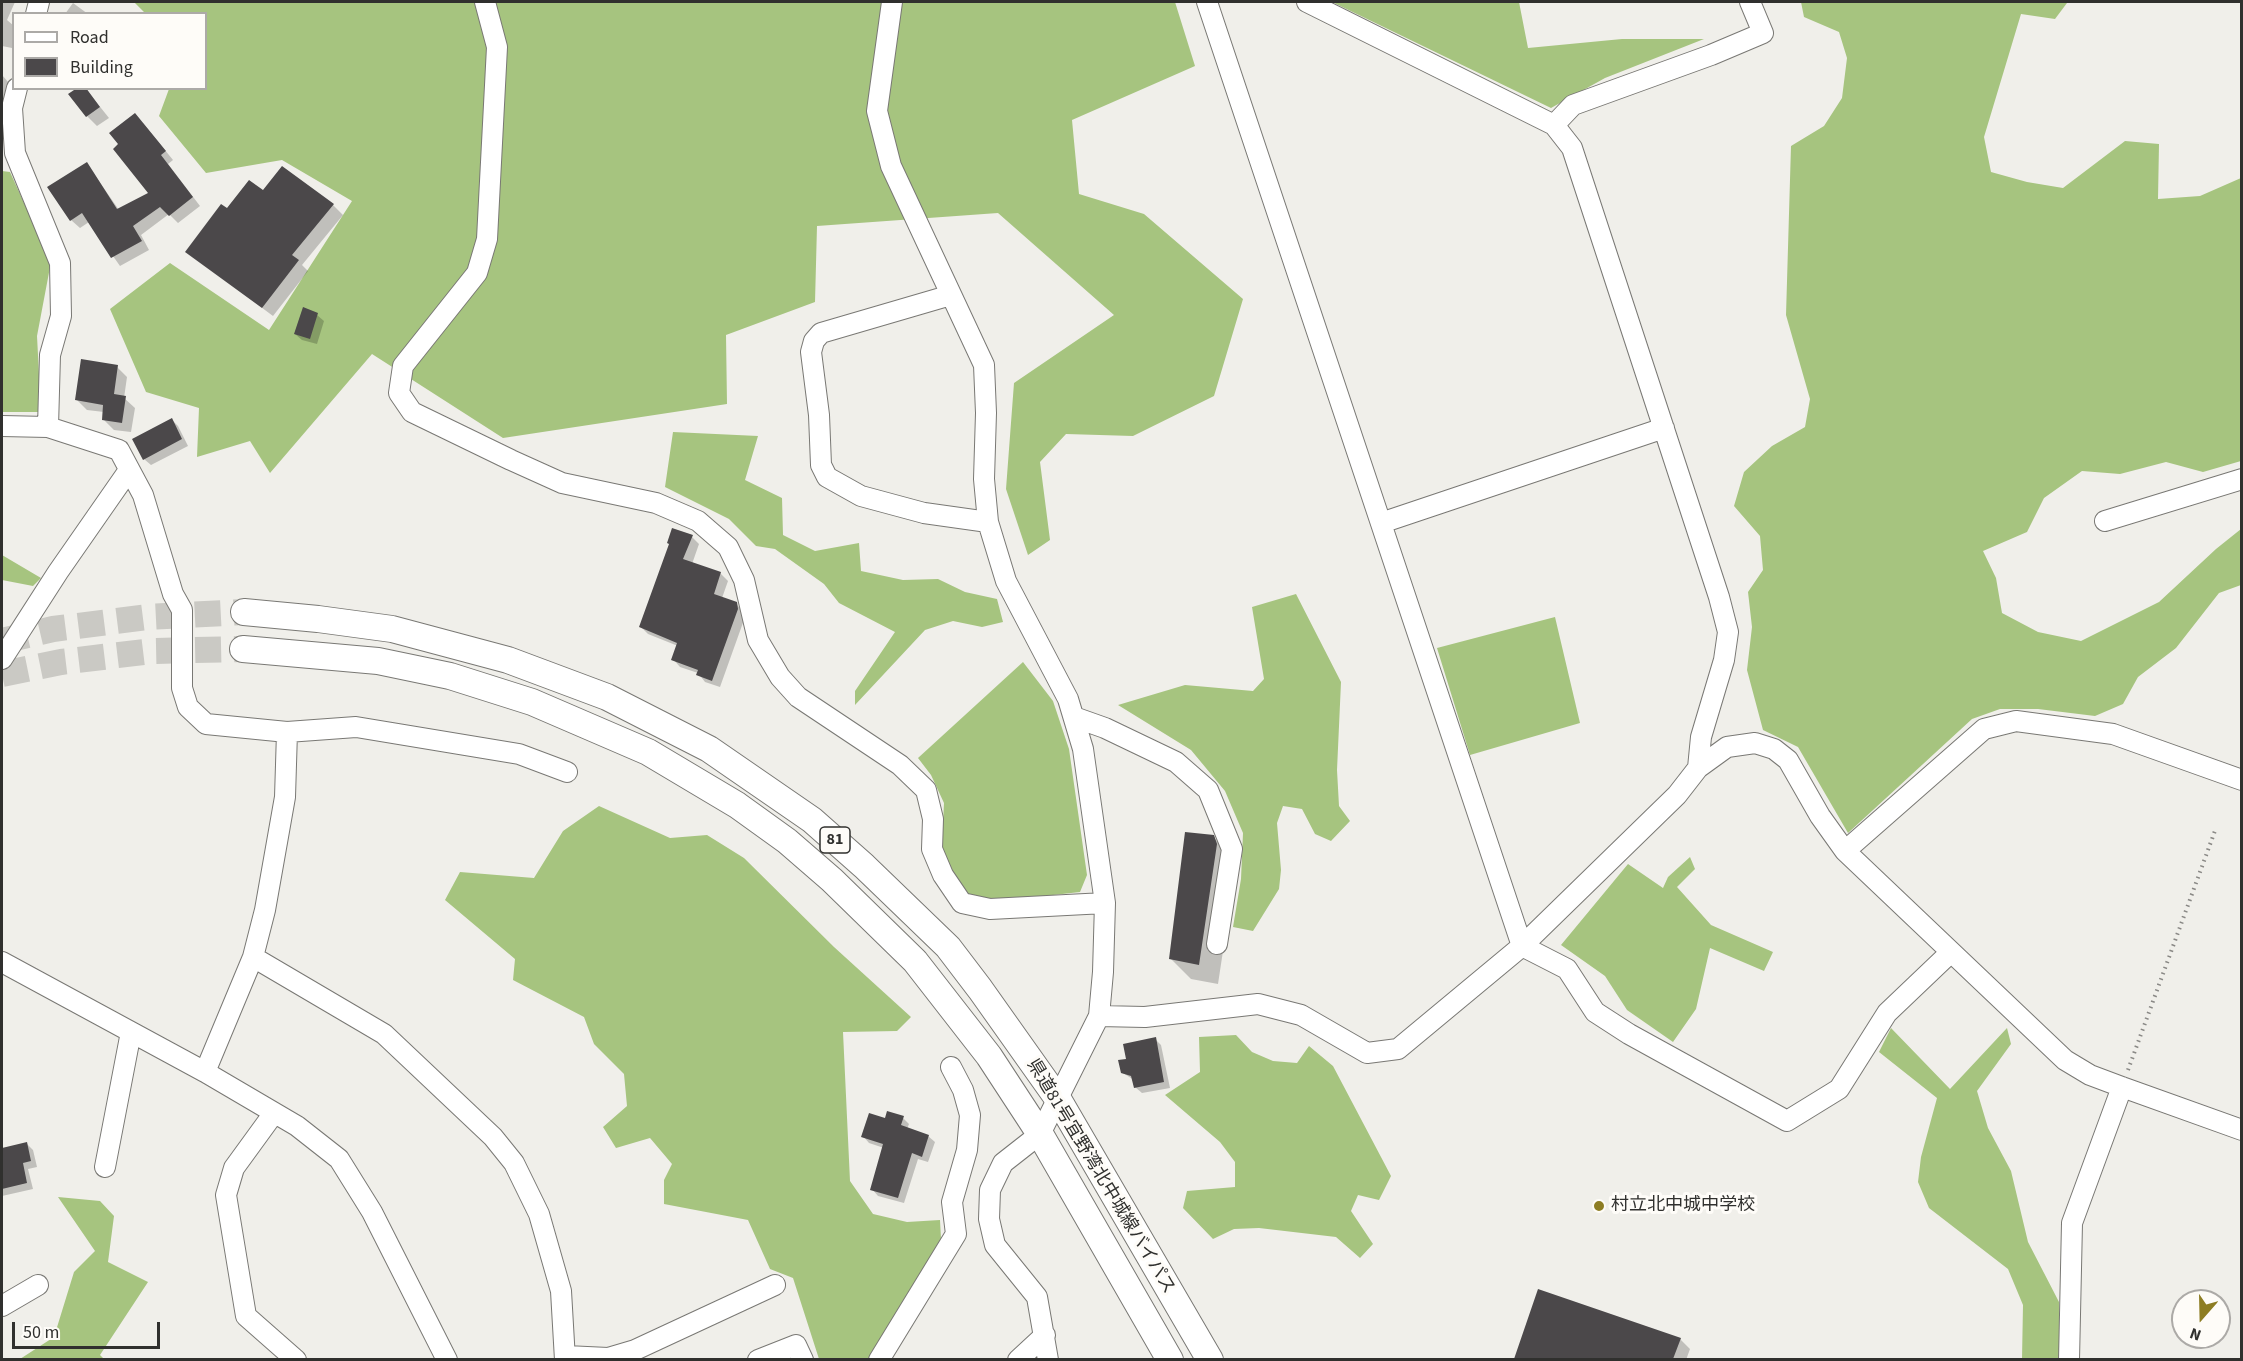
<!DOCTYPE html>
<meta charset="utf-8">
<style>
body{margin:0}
#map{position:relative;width:2243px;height:1361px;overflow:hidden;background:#f0efea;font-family:"Source Sans 3",sans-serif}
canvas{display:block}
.frame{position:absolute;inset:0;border:3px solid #30302e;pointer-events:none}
.legend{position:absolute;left:12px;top:12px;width:195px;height:78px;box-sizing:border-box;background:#fefcf8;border:2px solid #acaaa7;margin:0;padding:8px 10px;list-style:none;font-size:18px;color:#30302e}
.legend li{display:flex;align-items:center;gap:12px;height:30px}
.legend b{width:30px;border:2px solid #acaaa7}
.north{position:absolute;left:2171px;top:1289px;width:60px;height:60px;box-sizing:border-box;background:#fefcf8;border:2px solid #acaaa7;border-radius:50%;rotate:200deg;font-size:16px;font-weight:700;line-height:24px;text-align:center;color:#30302e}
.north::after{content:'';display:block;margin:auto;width:21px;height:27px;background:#8d7d23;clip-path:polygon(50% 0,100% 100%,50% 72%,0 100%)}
.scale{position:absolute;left:12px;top:1322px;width:148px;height:27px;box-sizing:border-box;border:3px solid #30302e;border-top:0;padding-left:8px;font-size:18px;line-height:21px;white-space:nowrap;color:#30302e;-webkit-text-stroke:4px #fefcf8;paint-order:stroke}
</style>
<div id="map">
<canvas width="2243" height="1361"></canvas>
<div class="frame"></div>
<ul class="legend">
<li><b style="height:8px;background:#fff"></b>Road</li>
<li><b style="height:16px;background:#4b484a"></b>Building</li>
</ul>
<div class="north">N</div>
<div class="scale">50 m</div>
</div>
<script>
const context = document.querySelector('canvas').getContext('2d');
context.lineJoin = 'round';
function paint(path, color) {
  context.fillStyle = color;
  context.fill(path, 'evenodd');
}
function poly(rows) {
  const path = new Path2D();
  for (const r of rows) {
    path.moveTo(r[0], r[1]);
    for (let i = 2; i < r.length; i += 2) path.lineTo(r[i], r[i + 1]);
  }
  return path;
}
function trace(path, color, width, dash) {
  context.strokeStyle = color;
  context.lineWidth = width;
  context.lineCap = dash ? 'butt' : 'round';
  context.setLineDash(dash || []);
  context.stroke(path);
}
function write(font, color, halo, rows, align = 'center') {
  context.font = font + ' "Source Sans 3","Noto Sans JP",sans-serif';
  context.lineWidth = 6;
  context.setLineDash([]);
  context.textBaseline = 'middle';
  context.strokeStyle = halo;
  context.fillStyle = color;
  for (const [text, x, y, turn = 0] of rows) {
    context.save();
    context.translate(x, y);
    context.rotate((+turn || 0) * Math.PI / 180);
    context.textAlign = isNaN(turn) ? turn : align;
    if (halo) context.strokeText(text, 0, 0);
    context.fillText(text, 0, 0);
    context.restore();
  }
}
paint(poly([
 [134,2,1175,2,1195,66,1072,120,1079,194,1144,214,1243,299,1214,396,1133,436,1066,434,1040,462,1050,540,1028,555,1006,489,1014,383,1114,315,998,213,817,226,815,302,726,335,727,404,503,438,372,354,270,473,250,441,197,457,199,408,146,392,110,309,170,263,269,330,352,201,282,160,206,173,159,116,169,89,206,88,206,14,145,13],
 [1332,2,1519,2,1528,48,1622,39,1704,39,1605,78,1551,108],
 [1801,2,2064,2,2067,3,2055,19,2021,14,1984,137,1991,172,2027,182,2063,188,2125,141,2159,144,2158,199,2200,196,2241,178,2241,461,2203,472,2166,462,2120,474,2082,471,2044,498,2027,532,1983,551,1996,578,2002,613,2038,632,2081,641,2159,602,2216,549,2241,529,2241,585,2219,593,2176,648,2138,677,2123,704,2095,716,2038,709,2000,709,1972,719,1848,833,1798,747,1763,730,1747,670,1752,627,1748,592,1763,570,1760,536,1734,506,1744,472,1772,446,1805,427,1810,399,1786,315,1791,146,1824,126,1842,98,1847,58,1839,32,1804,17],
 [2,171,10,172,51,262,37,336,41,412,2,412],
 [673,432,758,436,745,480,782,498,783,535,815,551,859,543,861,571,903,580,938,579,965,592,997,599,1003,622,982,627,953,621,925,630,855,705,855,691,895,632,839,603,824,584,775,549,756,546,729,519,665,487],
 [2,555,41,578,33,586,2,580],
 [1296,594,1341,682,1337,770,1339,806,1350,821,1331,841,1315,834,1302,809,1283,806,1277,823,1281,870,1279,889,1253,931,1233,927,1241,879,1243,833,1225,791,1191,750,1118,705,1185,685,1253,691,1264,679,1252,607],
 [1555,617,1580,723,1470,755,1437,648],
 [1023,662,1053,701,1069,749,1087,875,1080,892,991,902,964,894,948,869,942,844,944,803,931,775,918,758],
 [599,806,670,838,707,835,744,858,834,947,911,1017,897,1031,843,1032,850,1181,873,1214,907,1222,940,1220,941,1239,869,1359,819,1359,793,1278,770,1269,748,1220,664,1204,664,1180,672,1164,650,1138,616,1148,603,1127,627,1106,624,1074,594,1044,584,1017,513,980,515,959,445,900,460,872,534,878,563,831],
 [1690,857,1695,869,1677,887,1711,925,1773,952,1764,971,1710,948,1696,1009,1673,1042,1627,1010,1605,976,1561,945,1628,864,1663,888,1668,877],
 [1891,1028,1950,1089,2007,1028,2011,1044,1977,1091,1988,1128,2011,1171,2028,1242,2059,1302,2059,1359,2022,1359,2023,1305,2008,1269,1929,1208,1918,1182,1921,1157,1937,1098,1879,1052],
 [1236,1035,1252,1052,1273,1061,1297,1063,1309,1046,1333,1066,1391,1176,1379,1200,1358,1195,1351,1211,1373,1244,1360,1258,1336,1237,1259,1228,1234,1229,1213,1239,1183,1208,1187,1191,1235,1187,1235,1162,1220,1142,1165,1095,1200,1072,1199,1037],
 [58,1197,100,1201,114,1216,108,1262,148,1282,100,1355,104,1359,20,1359,54,1337,74,1272,95,1251]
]), '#a6c47f');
paint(poly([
 [2,2,15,2,7,20,14,26,12,48,2,46],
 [73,3,88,14,65,14],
 [2,75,9,83,9,98,3,98,3,120],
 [85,88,109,118,97,126,87,116],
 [143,123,173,160,168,164,200,206,178,223,169,214,141,235,149,250,120,266,89,222,80,228,71,220,87,164,119,210,151,193],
 [263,193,333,205,343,215,302,265,308,271,273,316,187,252,228,210],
 [317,315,324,321,317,344,302,340,295,334],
 [117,367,127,377,124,398,135,408,131,432,114,430,104,420,104,412,87,410,77,400],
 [172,420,178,426,188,446,151,465,144,459],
 [692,537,699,544,692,564,720,573,728,581,722,598,736,604,744,612,745,617,720,687,705,682,698,673,680,667,673,659,678,646,648,634,640,626],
 [1213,837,1233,857,1236,865,1218,984,1191,979,1171,959],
 [1155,1039,1161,1045,1170,1088,1142,1093,1135,1087,1134,1080,1123,1073,1128,1060],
 [903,1118,909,1124,907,1129,928,1136,935,1142,928,1162,918,1159,904,1203,878,1196,872,1189,884,1148,869,1143,863,1136,885,1120],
 [26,1143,33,1150,37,1167,28,1169,33,1189,2,1196,2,1149],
 [1539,1291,1680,1339,1690,1349,1686,1360,1515,1360]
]), '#0003');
paint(poly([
 [77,88,86,88,100,107,86,117,68,94],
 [135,113,166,151,161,155,193,197,169,216,160,207,133,226,142,241,111,258,82,213,70,221,47,187,87,162,117,209,148,193,113,149,118,144,109,133],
 [282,166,334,204,292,255,299,260,262,308,185,252,221,204,227,208,249,180,263,190],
 [303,307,318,313,310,339,294,334],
 [81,359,118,365,114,394,126,396,122,423,102,420,103,405,75,400],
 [172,418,182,439,143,460,132,439],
 [672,528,693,535,683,559,721,572,714,594,737,602,738,609,712,681,696,675,698,670,671,660,677,643,639,627,669,544,667,543],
 [1185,832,1214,835,1217,844,1199,965,1169,959],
 [1156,1037,1164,1082,1134,1088,1131,1076,1121,1073,1118,1060,1126,1059,1123,1044],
 [887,1111,904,1116,901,1125,929,1135,922,1157,912,1153,898,1198,870,1190,883,1144,861,1137,869,1113,885,1118],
 [27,1142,31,1161,23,1163,27,1183,2,1189,2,1148],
 [1538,1289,1681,1338,1673,1359,1514,1359]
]), '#4b484a');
trace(poly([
 [2,641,53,629,148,617,244,612],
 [2,674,61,662,152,651,243,649]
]), '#cac9c4', 26, [26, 13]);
const minor = poly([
 [485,2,497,47,487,239,477,273,403,366,399,393,412,412,511,460,562,483,656,503,698,521,728,547,744,580,758,640,780,677,798,697,900,765,926,790,933,819,932,849,943,875,962,903,990,909,1105,903],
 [892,2,877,111,891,166,984,365,986,413,984,479,988,522,1006,581,1068,699,1083,749,1105,903,1103,972,1099,1016,1040,1134,1003,1163,990,1190,989,1219,995,1245,1037,1297,1048,1360],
 [1207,2,1522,946,1567,969,1595,1012,1629,1034,1787,1121,1839,1089,1887,1013,1951,952],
 [1307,2,1554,125,1572,148,1719,597,1728,632,1724,660,1701,737,1698,768],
 [36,14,39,2],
 [17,88,12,108,15,153,60,263,61,316,50,355,48,427],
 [1554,125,1573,105,1711,55,1763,33,1750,2],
 [951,295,821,333,814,341,811,352,819,415,821,465,827,477,861,496,924,513,988,522],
 [2,426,48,427,119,450,143,495,173,594,182,610,182,688,188,707,206,724,287,732,285,797,265,910,253,957,205,1072],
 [2105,521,2242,479],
 [1381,523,1664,428],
 [2,659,58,572,129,470],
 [1074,717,1105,728,1176,762,1208,790,1232,849,1217,944],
 [287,732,356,727,519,754,567,772],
 [1845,851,1984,729,2016,721,2113,734,2242,780],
 [253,957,384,1034,493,1137,514,1163,539,1214,561,1291,565,1360],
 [2,962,205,1072,297,1126,339,1159,372,1212,447,1360],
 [1099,1016,1145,1017,1258,1004,1301,1015,1367,1053,1398,1049,1522,946,1677,795,1698,768,1727,747,1755,743,1774,749,1788,760,1820,816,1845,851,2065,1060,2090,1075,2122,1087,2242,1130],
 [274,1113,234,1168,226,1195,246,1316,296,1360],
 [105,1167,131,1032],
 [2,1306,38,1285],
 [566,1356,608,1358,635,1350,775,1285],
 [758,1360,796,1345,803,1360],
 [879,1360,956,1234,952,1202,967,1150,970,1115,963,1090,951,1067],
 [1018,1360,1045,1335],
 [2069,1360,2072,1223,2122,1087]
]);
const major = poly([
 [244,612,318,619,392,629,508,660,607,697,709,749,812,820,864,866,948,947,980,989,1058,1099,1210,1360],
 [243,649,378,661,450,676,532,702,648,752,737,805,787,841,832,880,915,961,989,1056,1040,1134,1170,1360]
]);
trace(minor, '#797874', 22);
trace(major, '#797874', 28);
trace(poly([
 [2128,1070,2216,828]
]), '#898885', 4, [1.5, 4.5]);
trace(minor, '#fff', 20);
trace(major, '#fff', 26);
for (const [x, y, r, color] of [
 [1599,1206,6,"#8d7d23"]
]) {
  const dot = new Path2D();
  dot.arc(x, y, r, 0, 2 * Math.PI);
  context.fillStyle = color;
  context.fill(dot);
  trace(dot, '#fefcf8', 2);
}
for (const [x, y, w] of [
 [835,840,30]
]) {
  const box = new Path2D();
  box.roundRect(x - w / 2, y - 13, w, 26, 4.5);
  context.fillStyle = '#fefcf8';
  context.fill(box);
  trace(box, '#30302e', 1.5);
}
write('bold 16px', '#30302e', null, [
 ["81",835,840]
]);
write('18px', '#30302e', '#fefcf8', [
 ["県道81号宜野湾北中城線バイパス",1100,1177,59]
]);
write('18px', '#30302e', '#fefcf8', [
 ["村立北中城中学校",1611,1206]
], 'left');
</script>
